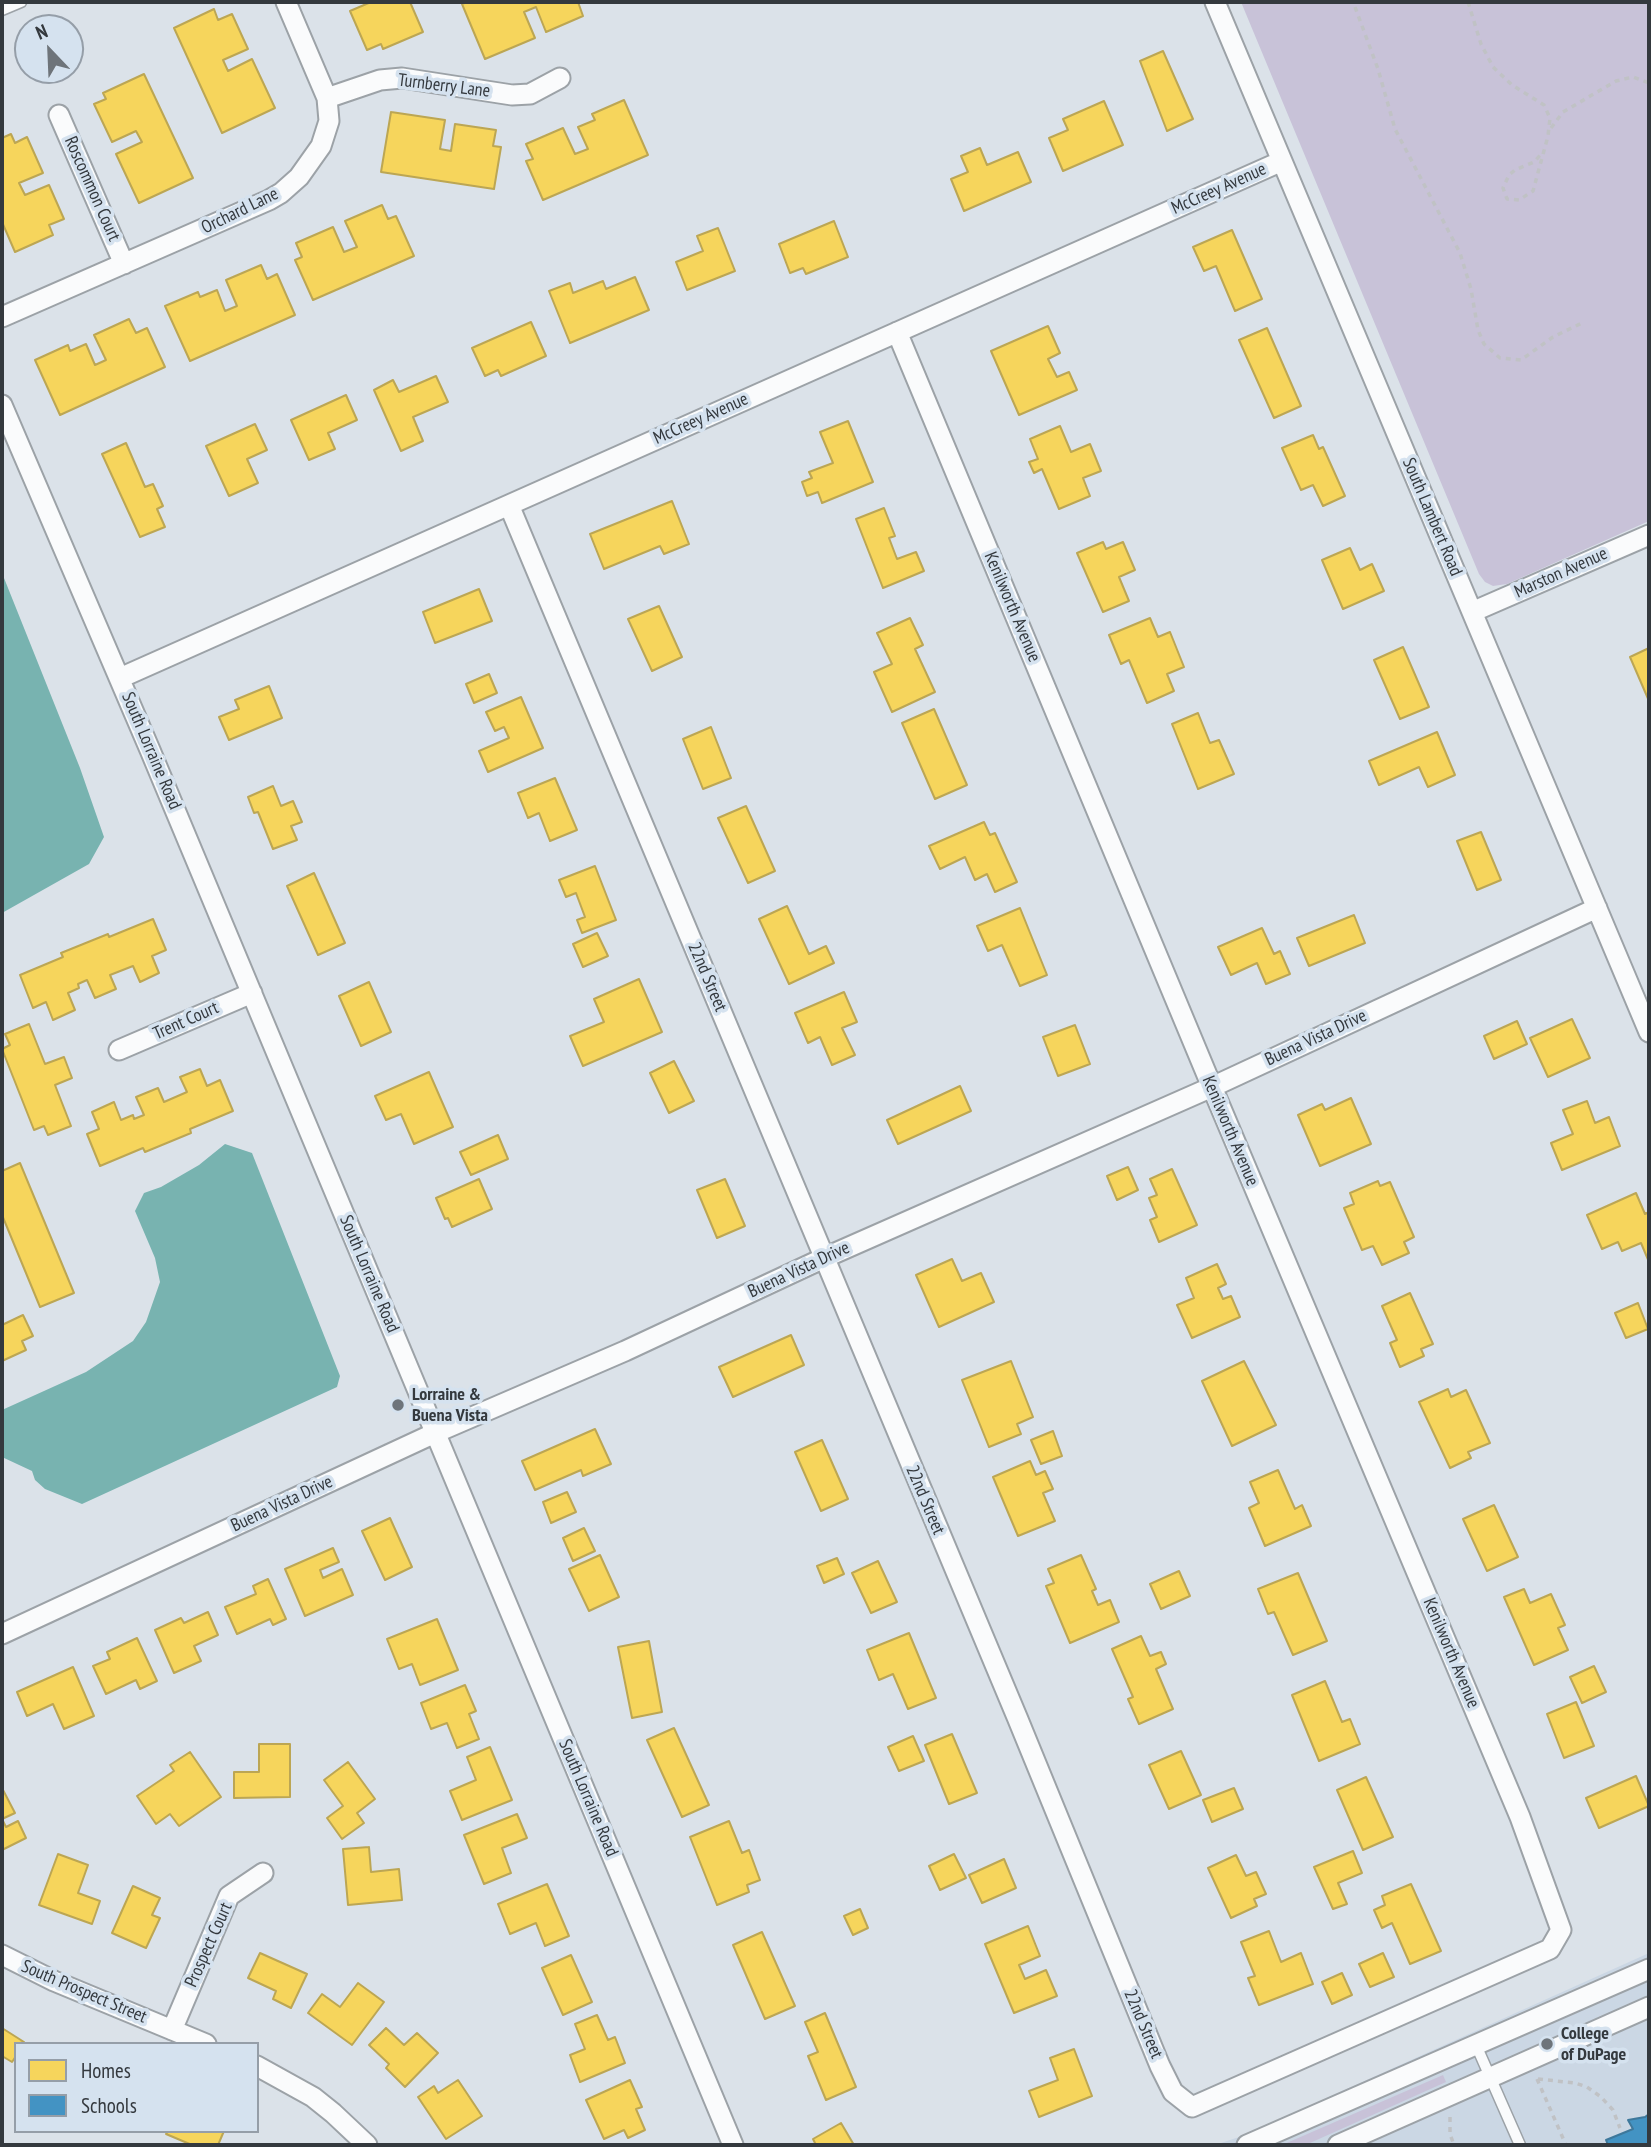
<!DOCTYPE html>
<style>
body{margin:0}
#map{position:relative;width:1651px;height:2147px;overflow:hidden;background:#dbe2e9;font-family:"PT Sans Narrow",sans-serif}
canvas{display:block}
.frame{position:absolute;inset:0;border:4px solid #34393e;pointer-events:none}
.legend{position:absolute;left:14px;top:2042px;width:245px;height:91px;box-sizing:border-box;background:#d5e2ef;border:2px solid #959ea8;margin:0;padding:9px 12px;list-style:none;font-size:21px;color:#34393e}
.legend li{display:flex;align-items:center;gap:14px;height:35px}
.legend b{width:35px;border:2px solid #959ea8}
.north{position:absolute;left:14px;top:14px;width:70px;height:70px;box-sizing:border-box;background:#d5e2ef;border:2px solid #959ea8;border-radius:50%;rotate:337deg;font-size:19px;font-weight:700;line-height:28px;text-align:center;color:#34393e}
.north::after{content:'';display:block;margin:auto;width:24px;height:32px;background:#6e747a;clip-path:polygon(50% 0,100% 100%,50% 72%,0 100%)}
</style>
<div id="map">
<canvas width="1651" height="2147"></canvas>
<div class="frame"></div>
<ul class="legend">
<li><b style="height:19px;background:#f6d55c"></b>Homes</li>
<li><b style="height:19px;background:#4393c3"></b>Schools</li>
</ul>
<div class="north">N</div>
</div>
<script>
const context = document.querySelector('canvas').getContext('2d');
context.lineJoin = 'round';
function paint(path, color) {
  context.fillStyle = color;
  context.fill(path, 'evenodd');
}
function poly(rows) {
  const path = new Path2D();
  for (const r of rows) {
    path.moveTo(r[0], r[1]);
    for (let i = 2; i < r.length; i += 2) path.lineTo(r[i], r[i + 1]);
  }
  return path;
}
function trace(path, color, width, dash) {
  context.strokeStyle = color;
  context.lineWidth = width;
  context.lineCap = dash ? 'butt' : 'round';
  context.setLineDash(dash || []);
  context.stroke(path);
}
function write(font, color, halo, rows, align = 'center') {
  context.font = font + ' "PT Sans Narrow",sans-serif';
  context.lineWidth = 7;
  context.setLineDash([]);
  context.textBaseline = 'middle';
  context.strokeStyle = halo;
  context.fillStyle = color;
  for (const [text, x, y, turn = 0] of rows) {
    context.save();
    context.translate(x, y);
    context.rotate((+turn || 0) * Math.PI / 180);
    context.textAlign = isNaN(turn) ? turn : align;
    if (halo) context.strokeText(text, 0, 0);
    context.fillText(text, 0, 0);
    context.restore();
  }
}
paint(poly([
 [1649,1953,1649,2145,1215,2145,1242,2136]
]), '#cbd7e4');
paint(poly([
 [1241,2,1649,2,1649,521,1507,584,1493,586,1485,582,1479,574],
 [1443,2075,1446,2082,1310,2143,1305,2145,1282,2145]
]), '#c8c2d8');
paint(poly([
 [2,573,80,768,104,837,89,864,2,913],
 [225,1144,252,1153,340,1376,337,1387,82,1504,45,1489,35,1480,32,1471,2,1457,2,1410,86,1372,133,1341,146,1322,160,1282,155,1258,135,1211,144,1193,161,1187,199,1165]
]), '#78b3b0');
const homes = poly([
 [371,2,410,2,423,32,383,49,381,44,367,50,350,11,371,2],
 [467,2,578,2,583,16,546,32,536,7,524,12,535,38,485,59,462,4,467,2],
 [214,9,218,20,232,14,248,49,223,60,228,71,252,59,275,108,222,133,174,28,214,9],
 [1163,51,1193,119,1167,131,1140,61,1163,51],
 [144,74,193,178,139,203,116,154,142,142,136,131,112,142,94,104,106,99,103,93,144,74],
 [624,100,648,155,543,200,526,161,533,159,526,144,563,128,575,154,588,149,578,127,595,120,592,114,624,100],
 [1104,101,1123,145,1063,171,1049,138,1068,130,1063,119,1104,101],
 [391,112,445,120,440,149,451,151,455,124,496,130,493,146,501,147,494,189,381,172,391,112],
 [11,134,15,143,27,137,43,173,19,183,25,195,49,185,64,219,49,225,53,235,15,252,2,222,2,138,11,134],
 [980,148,987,165,1018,152,1031,182,964,211,951,179,968,172,961,156,980,148],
 [382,205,388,219,396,216,414,256,313,300,295,260,302,257,296,243,333,227,344,252,357,247,345,221,382,205],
 [834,221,848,257,806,274,803,268,790,273,779,244,834,221],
 [718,228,735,271,687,290,676,262,703,251,697,236,718,228],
 [1232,230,1262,299,1235,311,1216,266,1204,271,1193,247,1232,230],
 [261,265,267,279,277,274,295,315,190,361,165,306,198,292,200,297,217,290,225,311,237,306,226,280,261,265],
 [635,277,649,310,570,343,549,291,570,283,573,293,603,281,606,289,635,277],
 [129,319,136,333,147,328,165,367,60,415,35,360,68,345,70,351,86,344,95,365,106,360,94,335,129,319],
 [531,322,546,356,501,376,498,370,485,376,472,348,531,322],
 [1048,326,1060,353,1048,359,1057,377,1069,372,1077,390,1019,415,991,351,1048,326],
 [1267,328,1301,406,1274,418,1239,340,1267,328],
 [436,376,448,402,413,417,423,441,401,451,374,390,393,380,399,392,436,376],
 [346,395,357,420,328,433,335,449,309,460,291,420,346,395],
 [848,421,873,482,822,503,818,492,807,496,802,482,812,478,809,472,833,463,820,432,848,421],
 [255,424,267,450,247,459,258,483,229,496,206,446,255,424],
 [1060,426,1071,452,1090,444,1101,471,1083,478,1090,496,1059,509,1042,469,1034,473,1029,462,1038,459,1030,439,1060,426],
 [1313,435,1319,449,1323,447,1345,496,1323,506,1313,485,1301,490,1282,448,1313,435],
 [126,443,145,487,153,484,163,506,157,509,165,527,140,537,102,454,126,443],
 [672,501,689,544,664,554,660,546,604,569,590,534,672,501],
 [884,508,895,536,889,538,897,559,916,552,924,571,883,588,856,519,884,508],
 [1103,542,1106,549,1123,542,1135,570,1119,577,1129,601,1103,612,1077,553,1103,542],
 [1350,548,1360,570,1372,564,1384,591,1343,609,1322,560,1350,548],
 [479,589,492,621,435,643,423,612,479,589],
 [659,606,682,657,652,671,628,619,659,606],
 [910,618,923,645,915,649,935,692,892,712,874,672,892,664,877,633,910,618],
 [1150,618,1158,637,1170,632,1184,667,1167,674,1174,691,1147,703,1129,660,1121,664,1109,635,1150,618],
 [1403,647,1429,707,1400,719,1374,660,1403,647],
 [1649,648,1649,701,1630,657,1649,648],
 [489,674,497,693,474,703,466,684,489,674],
 [269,686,282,718,229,740,219,717,239,709,235,700,269,686],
 [521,697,543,748,488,772,479,751,509,738,504,727,495,731,486,712,521,697],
 [934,709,967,785,935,799,902,723,934,709],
 [1198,713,1210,743,1219,740,1234,774,1198,789,1172,724,1198,713],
 [711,727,731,778,703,789,683,739,711,727],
 [1437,732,1455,775,1428,787,1419,767,1379,785,1369,761,1437,732],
 [555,778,577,830,550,841,539,813,528,818,518,793,555,778],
 [273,786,281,806,293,801,302,822,291,826,297,840,273,849,258,812,254,813,248,797,273,786],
 [746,806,775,871,748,883,718,818,746,806],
 [984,822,990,835,995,833,1017,882,995,892,987,874,975,880,965,857,940,869,929,846,984,822],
 [1481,832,1501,880,1477,890,1457,841,1481,832],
 [595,866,616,920,582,933,577,920,585,917,576,893,566,897,559,880,595,866],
 [314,873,345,943,318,955,287,886,314,873],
 [787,906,809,954,826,946,834,963,789,984,759,919,787,906],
 [1020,908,1047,975,1020,986,1002,945,988,951,977,926,1020,908],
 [1354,915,1365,943,1309,966,1297,938,1354,915],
 [153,919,166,950,152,956,159,973,140,982,133,966,110,975,116,989,95,998,87,980,78,984,79,988,68,993,75,1010,53,1020,46,1002,33,1008,20,975,63,957,61,953,108,934,109,937,153,919],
 [1262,928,1274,954,1280,951,1290,974,1266,984,1257,963,1231,975,1218,947,1262,928],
 [597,933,608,956,583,967,573,944,597,933],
 [639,979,662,1032,583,1066,570,1036,604,1022,594,999,639,979],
 [369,982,391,1032,361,1046,339,996,369,982],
 [844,992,857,1022,842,1028,855,1055,832,1065,820,1037,808,1043,795,1013,844,992],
 [1572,1019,1590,1058,1548,1077,1530,1038,1572,1019],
 [1517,1021,1527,1044,1494,1059,1484,1036,1517,1021],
 [29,1024,45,1064,64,1057,72,1078,55,1085,71,1126,48,1135,44,1126,34,1130,2,1049,10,1045,5,1034,29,1024],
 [1075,1025,1090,1064,1058,1076,1043,1037,1075,1025],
 [674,1061,694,1101,669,1113,650,1073,674,1061],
 [200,1069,207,1086,220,1080,233,1111,190,1129,191,1133,145,1152,143,1148,100,1166,87,1134,99,1129,92,1112,114,1102,121,1120,133,1115,134,1119,144,1115,136,1097,158,1088,164,1102,187,1092,180,1077,200,1069],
 [429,1072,453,1127,414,1144,401,1114,386,1120,375,1096,429,1072],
 [960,1086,971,1111,898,1144,887,1120,960,1086],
 [1351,1098,1371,1144,1320,1166,1298,1115,1322,1104,1325,1110,1351,1098],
 [1587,1101,1595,1123,1609,1117,1620,1146,1562,1170,1551,1143,1573,1134,1563,1110,1587,1101],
 [498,1135,508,1159,471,1175,460,1152,498,1135],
 [20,1163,74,1293,40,1307,2,1215,2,1171,20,1163],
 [1128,1167,1138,1190,1117,1200,1107,1176,1128,1167],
 [1172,1169,1197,1225,1159,1242,1150,1220,1157,1217,1149,1198,1157,1195,1150,1179,1172,1169],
 [479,1179,492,1209,452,1227,448,1218,445,1219,436,1198,479,1179],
 [725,1179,745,1226,717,1238,697,1190,725,1179],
 [1378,1181,1380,1186,1390,1182,1414,1237,1404,1242,1409,1253,1382,1265,1373,1246,1362,1250,1344,1208,1354,1204,1350,1193,1378,1181],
 [1636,1193,1645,1214,1649,1212,1649,1262,1641,1243,1622,1251,1618,1242,1602,1249,1587,1215,1636,1193],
 [952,1259,962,1281,981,1273,994,1302,939,1327,916,1275,952,1259],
 [1217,1264,1226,1284,1218,1288,1223,1299,1231,1296,1240,1317,1192,1338,1177,1305,1194,1298,1186,1278,1217,1264],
 [1410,1293,1433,1344,1421,1349,1424,1356,1400,1367,1390,1343,1397,1340,1382,1306,1410,1293],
 [1638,1303,1648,1329,1626,1338,1615,1313,1638,1303],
 [23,1315,33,1336,22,1341,26,1350,2,1361,2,1325,23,1315],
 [791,1335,804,1365,733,1397,719,1367,791,1335],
 [1011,1361,1033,1417,1017,1424,1021,1434,989,1447,962,1380,1011,1361],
 [1244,1361,1276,1425,1232,1446,1202,1381,1244,1361],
 [1448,1389,1451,1397,1466,1390,1490,1443,1468,1452,1471,1458,1450,1468,1419,1402,1448,1389],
 [595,1429,611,1464,583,1476,581,1470,535,1490,522,1461,595,1429],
 [1053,1431,1062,1456,1041,1464,1031,1440,1053,1431],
 [822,1440,848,1499,821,1511,795,1452,822,1440],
 [1030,1461,1036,1475,1045,1471,1053,1489,1043,1493,1055,1521,1018,1536,993,1477,1030,1461],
 [1278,1470,1295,1509,1302,1505,1311,1526,1265,1546,1249,1508,1259,1503,1250,1482,1278,1470],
 [567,1492,576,1512,551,1523,543,1502,567,1492],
 [1494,1505,1518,1557,1487,1571,1463,1519,1494,1505],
 [390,1518,412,1567,385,1580,362,1531,390,1518],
 [584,1528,595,1551,573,1561,563,1538,584,1528],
 [333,1548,339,1562,320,1570,323,1578,342,1569,353,1595,305,1616,285,1569,333,1548],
 [600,1555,619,1597,589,1611,569,1569,600,1555],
 [1081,1555,1096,1589,1092,1591,1098,1605,1110,1600,1119,1622,1070,1643,1046,1586,1054,1583,1048,1569,1081,1555],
 [837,1558,844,1574,824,1583,817,1566,837,1558],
 [878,1561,897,1602,871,1613,852,1573,878,1561],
 [1179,1571,1190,1596,1161,1609,1150,1584,1179,1571],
 [1298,1573,1327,1641,1293,1655,1274,1612,1268,1614,1258,1589,1298,1573],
 [268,1579,286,1619,273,1625,270,1619,237,1634,225,1607,256,1594,253,1586,268,1579],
 [1524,1589,1530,1603,1551,1594,1565,1625,1558,1628,1568,1650,1534,1665,1504,1597,1524,1589],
 [208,1612,218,1635,194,1646,201,1661,174,1673,155,1630,181,1618,184,1623,208,1612],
 [437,1619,458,1670,420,1685,412,1664,399,1669,387,1639,437,1619],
 [909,1633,936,1698,908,1709,893,1674,879,1680,867,1650,909,1633],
 [1141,1636,1150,1656,1161,1652,1166,1664,1156,1669,1173,1709,1139,1724,1128,1699,1133,1697,1112,1649,1141,1636],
 [137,1638,157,1681,140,1689,136,1680,106,1694,93,1666,110,1659,107,1652,137,1638],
 [649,1641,662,1712,632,1718,618,1647,649,1641],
 [1594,1666,1606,1692,1582,1703,1570,1677,1594,1666],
 [73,1667,94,1716,64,1729,53,1704,27,1716,17,1692,73,1667],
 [1325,1681,1342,1722,1350,1719,1360,1744,1319,1761,1292,1695,1325,1681],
 [465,1685,476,1711,469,1714,479,1739,457,1748,447,1723,431,1729,421,1703,465,1685],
 [1576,1702,1594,1746,1564,1758,1547,1714,1576,1702],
 [674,1728,709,1805,682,1817,647,1740,674,1728],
 [952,1734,977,1793,949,1804,925,1745,952,1734],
 [913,1736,924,1761,899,1771,888,1747,913,1736],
 [259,1744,290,1744,290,1797,234,1798,234,1772,259,1772,259,1744],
 [490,1747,512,1800,462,1820,450,1791,476,1780,467,1757,490,1747],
 [1181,1751,1201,1795,1169,1809,1149,1765,1181,1751],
 [190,1752,221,1797,179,1826,170,1814,156,1824,137,1796,174,1771,170,1765,190,1752],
 [348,1762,375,1799,357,1813,364,1823,342,1839,327,1818,343,1806,324,1780,348,1762],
 [1636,1776,1649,1806,1599,1828,1586,1798,1636,1776],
 [1366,1777,1393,1837,1363,1850,1337,1790,1366,1777],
 [2,1788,15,1813,2,1819,6,1827,18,1821,26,1838,2,1850,2,1788],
 [1234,1788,1243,1809,1212,1822,1203,1800,1234,1788],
 [517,1814,527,1838,502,1848,511,1873,484,1884,464,1835,517,1814],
 [729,1821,742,1853,749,1850,760,1880,747,1885,749,1892,717,1905,690,1837,729,1821],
 [369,1847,371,1872,399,1869,402,1900,348,1905,343,1849,369,1847],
 [1353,1851,1362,1873,1338,1883,1347,1904,1333,1909,1314,1867,1353,1851],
 [58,1854,88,1865,78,1893,100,1901,92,1924,39,1905,58,1854],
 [954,1854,966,1878,940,1890,929,1866,954,1854],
 [1236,1855,1246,1876,1256,1872,1266,1894,1254,1899,1257,1906,1231,1918,1208,1868,1236,1855],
 [1004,1859,1016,1888,982,1903,969,1875,1004,1859],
 [547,1884,569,1936,545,1946,536,1923,510,1934,498,1904,547,1884],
 [1411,1884,1441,1951,1410,1964,1392,1923,1382,1928,1374,1910,1385,1905,1382,1896,1411,1884],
 [133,1886,160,1898,152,1915,160,1918,146,1948,112,1933,133,1886],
 [860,1909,868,1928,853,1935,844,1916,860,1909],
 [1028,1926,1040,1956,1019,1965,1025,1979,1046,1970,1057,1996,1014,2013,985,1944,1028,1926],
 [1269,1931,1281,1962,1301,1953,1313,1984,1259,2005,1248,1978,1255,1976,1241,1942,1269,1931],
 [762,1932,795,2006,765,2019,733,1945,762,1932],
 [260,1953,307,1974,291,2008,273,1999,276,1991,248,1978,260,1953],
 [1383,1953,1394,1977,1370,1987,1359,1964,1383,1953],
 [571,1955,592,2002,563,2015,542,1968,571,1955],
 [1342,1973,1352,1995,1332,2004,1322,1982,1342,1973],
 [358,1983,384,2002,352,2045,308,2013,322,1994,340,2007,358,1983],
 [825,2013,856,2087,826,2100,808,2056,818,2052,805,2022,825,2013],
 [597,2015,608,2040,615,2037,625,2063,580,2082,570,2055,585,2049,575,2024,597,2015],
 [2,2028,24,2042,16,2044,16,2056,12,2062,2,2056,2,2028],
 [386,2028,404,2045,417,2033,438,2053,405,2087,386,2068,389,2064,369,2045,386,2028],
 [1074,2049,1092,2096,1039,2117,1029,2091,1058,2080,1050,2058,1074,2049],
 [458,2080,482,2116,446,2139,418,2097,434,2086,438,2093,458,2080],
 [630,2080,642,2107,636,2109,645,2130,628,2138,624,2130,604,2139,586,2100,630,2080],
 [841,2123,854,2145,816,2145,813,2139,841,2123],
 [168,2131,224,2131,218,2145,192,2145,166,2134,168,2131]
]);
paint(homes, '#f6d55c');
trace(homes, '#bca653', 2);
const schools = poly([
 [1649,2114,1649,2145,1608,2145,1606,2140,1633,2129,1628,2120,1645,2117,1649,2114]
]);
paint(schools, '#4393c3');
trace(schools, '#3e789b', 2);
const service = poly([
 [2,10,21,2],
 [1476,2045,1520,2145]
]);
const minor = poly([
 [1215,2,1649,1032],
 [327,98,380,80,402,78,512,95,530,94,560,78],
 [59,115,124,264],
 [2,317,269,200,281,193,299,177,321,146,329,121,327,98,286,2],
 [2,405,150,750,733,2145],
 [509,505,1017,1717,1160,2066,1173,2092,1192,2107,1550,1949,1561,1930,1520,1817,1212,1087,897,332],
 [1472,612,1649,535],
 [120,678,1282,161],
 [119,1050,252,993],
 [2,1634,435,1433,625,1351,824,1258,1212,1087,1597,908],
 [2,1955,54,1981,206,2044],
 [172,2030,229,1896,263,1873],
 [257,2066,313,2097,333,2113,367,2145],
 [1247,2145,1649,1969],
 [1338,2145,1649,2007]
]);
trace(service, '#9ca2a7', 13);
trace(minor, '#9ca2a7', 23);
trace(poly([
 [1468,2,1481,44,1493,67,1512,85,1544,105,1550,118,1548,136,1533,191,1519,200,1507,199,1503,188,1509,175,1515,170,1534,162,1543,152],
 [1355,7,1378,69,1395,129,1460,253,1471,289,1478,330,1484,344,1500,358,1521,360,1553,337,1582,323],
 [1551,128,1563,112,1616,81,1633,77,1649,83],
 [1537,2079,1566,2145],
 [1538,2079,1575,2083,1587,2087,1601,2097,1613,2110,1620,2128],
 [1450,2117,1450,2134,1454,2145]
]), '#c0c2c5', 3.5, [5, 5]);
trace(service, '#fafbfc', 10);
trace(minor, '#fafbfc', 19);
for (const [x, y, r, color] of [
 [398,1405,7,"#6e747a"],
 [1547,2044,7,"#6e747a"]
]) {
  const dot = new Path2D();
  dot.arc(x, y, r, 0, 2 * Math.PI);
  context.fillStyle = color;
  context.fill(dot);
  trace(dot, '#d5e2ef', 2.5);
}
write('18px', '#34393e', '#d5e2ef', [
 ["Turnberry Lane",444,86,7],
 ["Roscommon Court",92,189,66],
 ["McCreey Avenue",1219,189,-24],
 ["Orchard Lane",240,211,-26],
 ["McCreey Avenue",701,419,-24],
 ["South Lambert Road",1432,517,67],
 ["Marston Avenue",1561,573,-24],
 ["Kenilworth Avenue",1012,607,67],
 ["South Lorraine Road",151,751,67],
 ["22nd Street",707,977,67],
 ["Trent Court",186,1021,-24],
 ["Buena Vista Drive",1316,1038,-25],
 ["Kenilworth Avenue",1230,1131,67],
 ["Buena Vista Drive",799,1270,-25],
 ["South Lorraine Road",369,1274,67],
 ["22nd Street",925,1500,67],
 ["Buena Vista Drive",282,1504,-25],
 ["Kenilworth Avenue",1451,1653,67],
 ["South Lorraine Road",588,1798,67],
 ["Prospect Court",209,1945,-66],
 ["South Prospect Street",84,1992,23],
 ["22nd Street",1143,2024,67]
]);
write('bold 18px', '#34393e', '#d5e2ef', [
 ["Lorraine &",412,1395],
 ["Buena Vista",412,1416],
 ["College",1561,2034],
 ["of DuPage",1561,2055]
], 'left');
</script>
